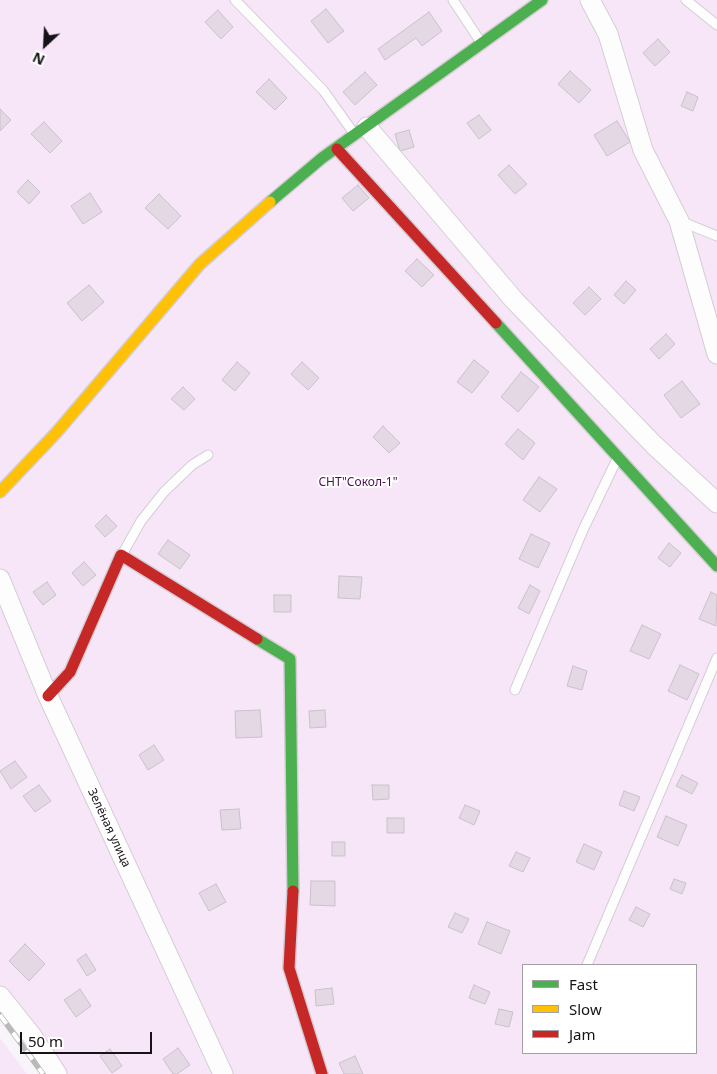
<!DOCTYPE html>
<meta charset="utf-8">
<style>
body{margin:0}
#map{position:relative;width:717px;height:1074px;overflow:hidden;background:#f9f3fa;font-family:"Noto Sans",sans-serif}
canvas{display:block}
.legend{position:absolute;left:522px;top:964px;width:175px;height:90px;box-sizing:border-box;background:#fff;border:1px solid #a2a0a2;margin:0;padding:6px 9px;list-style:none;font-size:15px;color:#171217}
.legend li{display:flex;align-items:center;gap:10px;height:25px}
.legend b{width:25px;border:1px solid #a2a0a2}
.north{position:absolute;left:20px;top:20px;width:50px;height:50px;-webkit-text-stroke:4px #fff;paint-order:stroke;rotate:205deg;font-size:14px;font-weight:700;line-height:20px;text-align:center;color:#171217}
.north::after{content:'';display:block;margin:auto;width:18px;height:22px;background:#171217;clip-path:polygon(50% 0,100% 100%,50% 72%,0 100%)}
.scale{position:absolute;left:20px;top:1032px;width:132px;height:22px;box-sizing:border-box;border:2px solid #171217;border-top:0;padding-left:6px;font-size:15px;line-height:18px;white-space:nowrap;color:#171217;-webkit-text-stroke:4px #fff;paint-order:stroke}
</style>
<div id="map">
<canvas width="717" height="1074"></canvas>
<ul class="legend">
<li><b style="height:6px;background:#4caf50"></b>Fast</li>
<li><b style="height:6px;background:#ffc107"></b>Slow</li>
<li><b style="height:6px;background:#c62828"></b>Jam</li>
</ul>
<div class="north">N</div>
<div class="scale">50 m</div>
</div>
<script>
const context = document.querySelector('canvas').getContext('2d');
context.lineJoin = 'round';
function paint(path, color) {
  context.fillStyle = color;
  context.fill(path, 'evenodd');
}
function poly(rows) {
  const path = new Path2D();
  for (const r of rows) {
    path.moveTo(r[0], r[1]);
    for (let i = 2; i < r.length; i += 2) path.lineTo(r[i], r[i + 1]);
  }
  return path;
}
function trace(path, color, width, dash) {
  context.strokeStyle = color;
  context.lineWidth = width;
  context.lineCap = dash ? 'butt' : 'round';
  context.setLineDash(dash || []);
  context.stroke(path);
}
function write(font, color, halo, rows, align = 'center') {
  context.font = font + ' "Noto Sans",sans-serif';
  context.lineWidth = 4;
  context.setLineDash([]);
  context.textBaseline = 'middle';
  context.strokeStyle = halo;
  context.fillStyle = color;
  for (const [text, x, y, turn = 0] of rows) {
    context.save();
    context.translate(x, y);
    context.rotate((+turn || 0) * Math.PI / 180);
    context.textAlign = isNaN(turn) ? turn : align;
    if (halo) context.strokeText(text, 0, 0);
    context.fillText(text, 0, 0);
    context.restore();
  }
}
paint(poly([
 [0,0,717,0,717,1074,51,1074,0,1004],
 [523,965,696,965,696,1053,523,1053],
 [0,1038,27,1074,0,1074]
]), '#f7e6f8');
const building = poly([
 [326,9,344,31,328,43,311,21,326,9],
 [218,10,233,27,221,39,205,22,218,10],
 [429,12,442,31,422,46,416,38,385,60,378,49,429,12],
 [658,39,670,52,655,66,643,53,658,39],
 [570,71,591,90,579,103,558,84,570,71],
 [365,72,377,85,355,105,343,92,365,72],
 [269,79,287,98,275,110,256,92,269,79],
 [687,92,698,97,693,111,681,106,687,92],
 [0,109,11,120,0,131,0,109],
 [479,115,491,130,479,139,467,123,479,115],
 [617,121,630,142,607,156,594,135,617,121],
 [44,122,62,141,50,153,31,134,44,122],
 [409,130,414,147,400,151,395,134,409,130],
 [509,165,527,184,515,194,498,175,509,165],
 [28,180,40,192,29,204,17,192,28,180],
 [358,185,369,198,353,211,342,198,358,185],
 [90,193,102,212,83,224,71,206,90,193],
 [159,194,181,216,168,229,145,208,159,194],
 [417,259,434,275,422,287,405,271,417,259],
 [626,281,636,290,624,304,614,295,626,281],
 [89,285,104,302,82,321,67,303,89,285],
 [589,287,601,299,585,315,573,303,589,287],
 [666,334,675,344,659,359,650,349,666,334],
 [474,360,489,372,472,393,457,382,474,360],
 [237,362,250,373,235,391,222,380,237,362],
 [302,362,319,378,308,390,291,374,302,362],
 [521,372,539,387,518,412,501,397,521,372],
 [682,381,700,404,681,418,664,395,682,381],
 [183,387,195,399,184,410,171,399,183,387],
 [383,426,400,443,389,453,373,437,383,426],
 [518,429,535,443,523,460,505,444,518,429],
 [539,477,557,489,540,512,523,500,539,477],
 [106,515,117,526,105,537,95,526,106,515],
 [531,534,550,543,538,568,519,559,531,534],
 [168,540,190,555,180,569,158,554,168,540],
 [669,543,681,553,670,567,658,558,669,543],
 [84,562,96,575,83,586,72,573,84,562],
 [339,576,362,577,360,599,338,598,339,576],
 [47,582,56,595,43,605,33,592,47,582],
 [530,585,540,591,529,614,518,608,530,585],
 [711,592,717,595,716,626,699,619,711,592],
 [274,595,291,595,291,612,274,612,274,595],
 [642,625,661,634,649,659,630,651,642,625],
 [680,665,699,674,687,700,668,691,680,665],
 [573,666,587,671,582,690,567,686,573,666],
 [260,710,262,737,236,738,235,711,260,710],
 [325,710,326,727,310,728,309,711,325,710],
 [154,745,164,760,148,770,139,755,154,745],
 [15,761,27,777,11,789,0,771,15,761],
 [682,775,698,783,692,794,676,786,682,775],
 [39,785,51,801,35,812,23,796,39,785],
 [372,785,389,785,389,799,373,800,372,785],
 [624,791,640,797,634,811,619,805,624,791],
 [465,805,480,811,474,825,459,818,465,805],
 [239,809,241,829,222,830,220,810,239,809],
 [666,816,687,825,678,846,657,837,666,816],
 [387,818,404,818,404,833,387,833,387,818],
 [332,842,345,842,345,856,332,856,332,842],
 [584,844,602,852,594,870,576,862,584,844],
 [516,852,530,858,523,872,509,866,516,852],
 [674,879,686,883,682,894,670,889,674,879],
 [311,881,335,881,335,906,310,905,311,881],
 [216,884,226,902,209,911,199,893,216,884],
 [636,907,650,914,643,927,629,920,636,907],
 [455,913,469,919,462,933,448,927,455,913],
 [487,922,510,931,501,954,478,944,487,922],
 [25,944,45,964,29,981,9,961,25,944],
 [86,954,96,970,87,976,77,960,86,954],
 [474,985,490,992,485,1004,469,998,474,985],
 [332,988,334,1004,316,1006,315,990,332,988],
 [80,989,91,1006,76,1017,64,1000,80,989],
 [499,1009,513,1012,509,1027,495,1024,499,1009],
 [178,1048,190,1065,177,1074,173,1074,163,1059,178,1048],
 [110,1049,122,1066,112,1073,100,1056,110,1049],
 [355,1056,363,1074,344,1074,339,1063,355,1056]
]);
paint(building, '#e3d8e4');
trace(building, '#c9c3ca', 1);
const lane = poly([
 [235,0,323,90,353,132],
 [453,0,480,41],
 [686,0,717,25],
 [680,221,717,236],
 [123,553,141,521,164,492,192,465,208,455],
 [515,690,583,530,617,459],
 [587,965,717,658]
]);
const street = poly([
 [590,0,608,34,643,150,679,221,717,354],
 [367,127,514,300,654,445,717,503],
 [0,579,48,696,223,1074],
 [0,996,32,1036,57,1074]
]);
const fast = poly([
 [270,202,322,158,542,0],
 [496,323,717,566],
 [257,639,290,659,293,891]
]);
const slow = poly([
 [0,492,56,433,200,264,270,202]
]);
const jam = poly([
 [337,149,496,323],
 [48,696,70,672,121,555,257,639],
 [293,891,289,968,322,1074]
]);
trace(lane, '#d3ced4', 11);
trace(street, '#d3ced4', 21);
trace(fast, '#d3ced4', 14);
trace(slow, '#d3ced4', 14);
trace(jam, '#d3ced4', 14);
trace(lane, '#fefdfe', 9);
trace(street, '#fefdfe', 19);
trace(fast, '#4caf50', 11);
trace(slow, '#ffc107', 11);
trace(jam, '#c62828', 11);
const rail = poly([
 [0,1015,43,1074]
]);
trace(rail, '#bab9ba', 5.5);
trace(rail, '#fff', 4, [11]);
write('12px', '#4d0f54', '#fff', [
 ["СНТ\"Сокол-1\"",358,483]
]);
write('12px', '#171217', '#fff', [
 ["Зелёная улица",109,828,65]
]);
</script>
